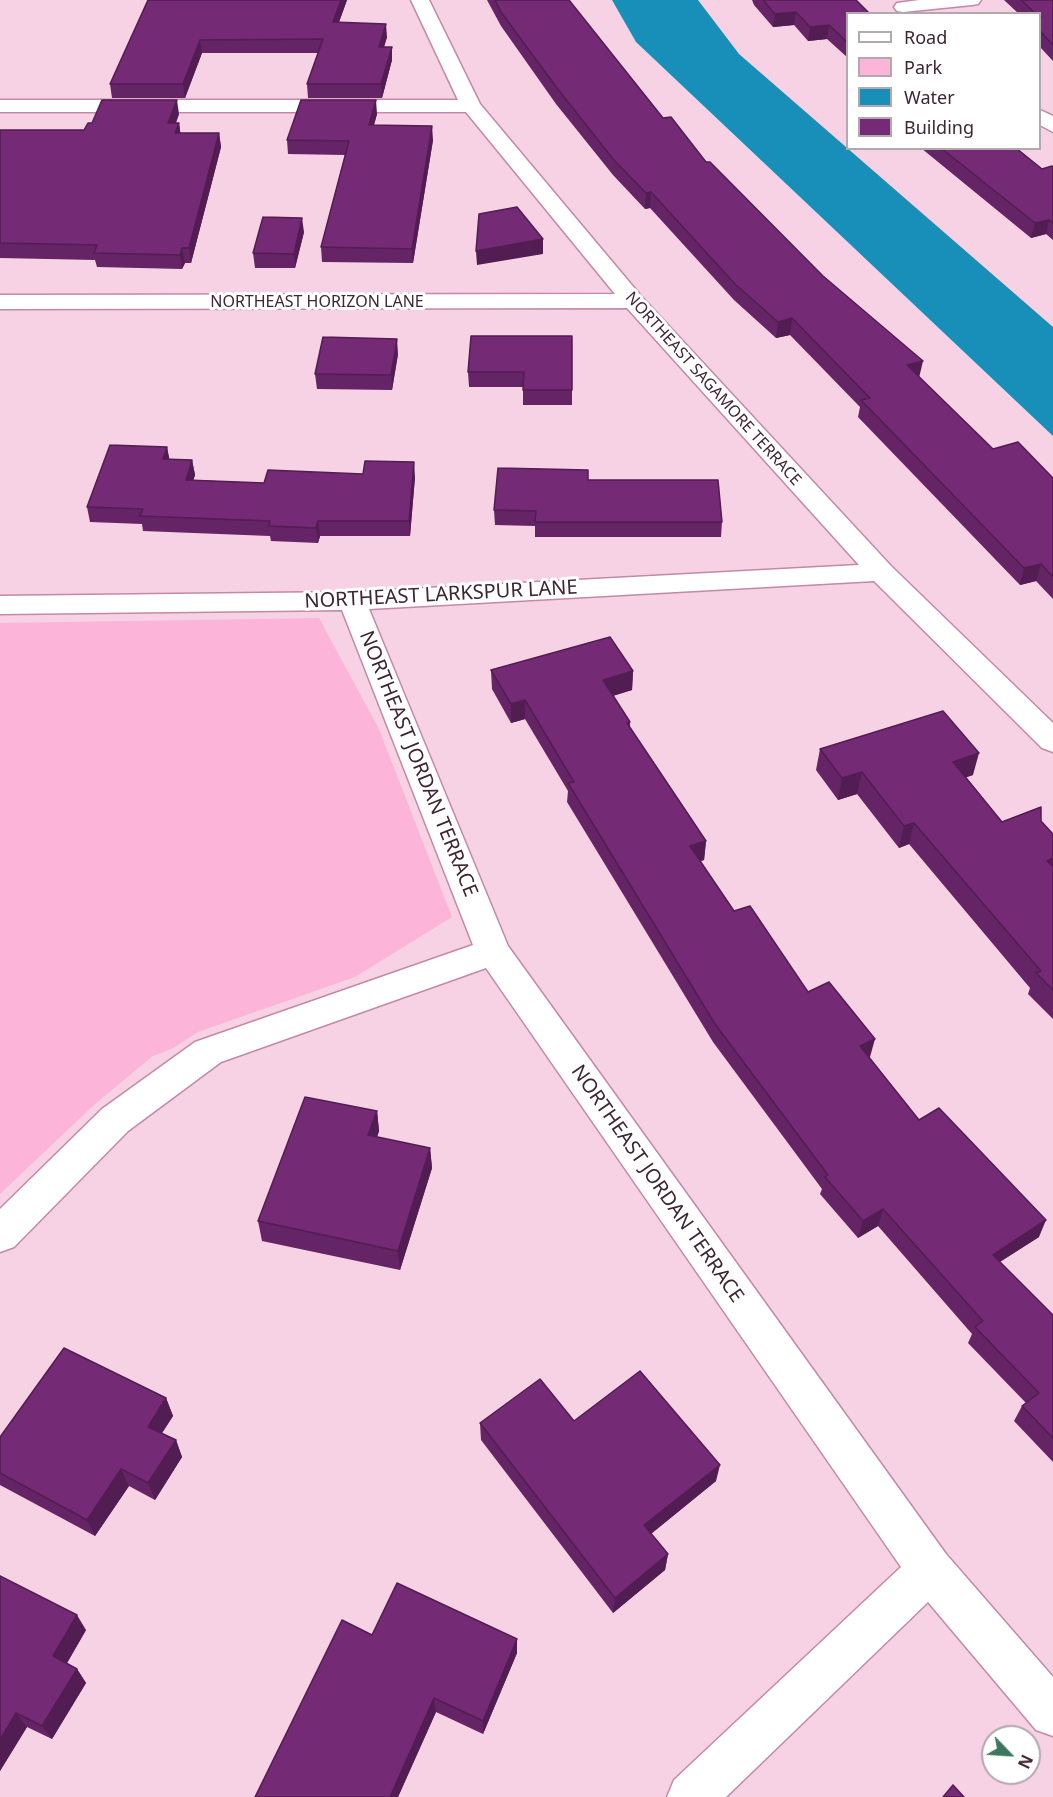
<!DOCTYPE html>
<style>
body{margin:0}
#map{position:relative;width:1053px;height:1797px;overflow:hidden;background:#f7d2e4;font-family:"Noto Sans",sans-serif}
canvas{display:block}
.legend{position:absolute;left:846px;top:12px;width:195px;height:138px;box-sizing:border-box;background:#fff;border:2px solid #b2a8ad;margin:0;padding:8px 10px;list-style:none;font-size:18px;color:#3e2632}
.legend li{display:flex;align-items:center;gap:12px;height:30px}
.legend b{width:30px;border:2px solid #b2a8ad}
.north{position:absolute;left:981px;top:1725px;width:60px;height:60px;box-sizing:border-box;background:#fff;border:2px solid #b2a8ad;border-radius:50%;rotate:115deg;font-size:16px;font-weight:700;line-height:24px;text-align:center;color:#3e2632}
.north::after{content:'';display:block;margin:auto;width:21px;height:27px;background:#3c7762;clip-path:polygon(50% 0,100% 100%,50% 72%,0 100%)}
</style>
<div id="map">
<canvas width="1053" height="1797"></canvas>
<ul class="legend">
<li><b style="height:8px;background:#fff"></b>Road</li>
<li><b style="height:16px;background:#fcb5d8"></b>Park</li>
<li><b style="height:16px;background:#188fb8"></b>Water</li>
<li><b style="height:16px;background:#752a75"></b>Building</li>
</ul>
<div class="north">N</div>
</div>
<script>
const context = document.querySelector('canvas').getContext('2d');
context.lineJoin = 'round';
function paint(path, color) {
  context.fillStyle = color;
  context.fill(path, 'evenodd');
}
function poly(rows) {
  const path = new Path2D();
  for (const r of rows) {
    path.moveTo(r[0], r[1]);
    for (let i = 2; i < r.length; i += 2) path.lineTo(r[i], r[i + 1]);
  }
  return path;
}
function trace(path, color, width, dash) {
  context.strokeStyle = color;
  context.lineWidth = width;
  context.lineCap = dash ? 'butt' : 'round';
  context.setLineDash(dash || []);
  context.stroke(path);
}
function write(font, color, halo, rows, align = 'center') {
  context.font = font + ' "Noto Sans",sans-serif';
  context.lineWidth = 6;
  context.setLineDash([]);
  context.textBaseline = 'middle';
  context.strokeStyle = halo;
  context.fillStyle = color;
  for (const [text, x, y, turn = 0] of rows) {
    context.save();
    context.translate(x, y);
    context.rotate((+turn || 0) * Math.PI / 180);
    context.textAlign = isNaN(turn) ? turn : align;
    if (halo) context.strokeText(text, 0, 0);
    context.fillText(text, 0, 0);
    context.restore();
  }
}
paint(poly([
 [319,618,379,729,452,917,355,977,198,1032,172,1049,153,1056,95,1104,0,1194,0,623]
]), '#fcb5d8');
paint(poly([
 [612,0,698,0,739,54,1053,327,1053,436,636,42]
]), '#188fb8');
const minor = poly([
 [411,0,429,0,480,104,641,296,891,566,1053,723,1053,752,1042,748,874,581,369,609,508,946,946,1554,1053,1677,1053,1736,1036,1730,928,1602,726,1797,667,1797,674,1780,901,1567,486,968,221,1062,128,1131,14,1247,0,1252,0,1209,102,1109,195,1042,473,945,342,610,0,614,0,596,352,592,859,565,627,308,0,309,0,295,615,294,466,112,0,112,0,100,458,100,411,0],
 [919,0,981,0,978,4,972,5,903,12,897,11,894,7,897,3,919,0],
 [1040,110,1053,116,1053,132,1040,125,1040,110]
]);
trace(minor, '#c389a6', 3);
paint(minor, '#fff');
paint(poly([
 [148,0,347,0,339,22,387,37,384,47,392,47,392,60,382,98,308,98,307,84,318,53,202,53,185,98,112,98,110,84],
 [487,0,569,0,663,118,919,377,993,449,1053,478,1053,599,1036,581,1020,585,858,417,860,407,790,335,776,338,734,300,650,208,645,209,613,175,556,104,501,26],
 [752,0,856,0,848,14,848,58,827,39,808,41,794,25,773,27,754,5],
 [1004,0,1053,0,1053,61,1040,47,1040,14,1019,14],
 [179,114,176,123,179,123,180,133,219,133,221,147,191,263,185,263,182,269,97,267,95,260,0,258,0,130,84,130,92,123],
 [377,114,374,125,433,140,413,263,322,262,321,247,345,155,288,154,287,140],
 [921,148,1016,148,1042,169,1053,167,1053,240,1046,234,1031,238],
 [304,232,295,268,255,268,253,253],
 [471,336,572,390,572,405,523,405,523,387,469,387,468,372],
 [398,354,392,390,317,389,315,374],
 [167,447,169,459,192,460,195,475,193,480,264,483,415,477,410,536,320,536,318,543,271,541,270,536,143,531,142,524,90,522,87,507],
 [588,480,722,522,721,537,535,537,535,526,495,525,494,510],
 [491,670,633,671,632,690,613,696,630,722,630,728,706,841,704,860,700,861,734,911,808,992,870,1057,869,1058,919,1120,1039,1237,1000,1262,1053,1315,1053,1462,1014,1421,1022,1406,1026,1403,968,1343,972,1334,878,1226,858,1238,820,1194,822,1189,713,1042,567,802,568,791,525,719,511,723,492,689],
 [820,749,973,775,966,777,1002,822,1041,821,1053,834,1053,1019,1028,994,1030,988,909,844,899,848,857,794,838,800,816,770],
 [377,1111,379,1131,377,1137,430,1148,432,1168,400,1270,262,1241,258,1221],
 [166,1398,173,1416,162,1433,176,1440,182,1457,155,1500,129,1486,95,1536,0,1485,0,1437],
 [574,1421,716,1481,651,1534,668,1554,665,1570,613,1613,481,1440,480,1423],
 [0,1576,86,1630,67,1663,77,1669,86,1683,52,1739,27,1727,0,1771],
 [517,1639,517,1653,483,1734,436,1712,398,1797,255,1797]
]), '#652465');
paint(poly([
 [341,0,347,0,334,36,333,22],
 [796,12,794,25,773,27,775,14],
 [386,24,387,37,380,60,379,47],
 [829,25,827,39,808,41,810,27],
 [200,40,202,53,185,98,183,84],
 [392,47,392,60,382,98,381,84],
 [177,100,179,114,170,137,168,123],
 [376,100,377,114,370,139,369,125],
 [179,123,181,137,175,133],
 [432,126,433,140,413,263,412,249],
 [219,133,221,147,191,263,189,248],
 [651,192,650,208,645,209,646,193],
 [302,218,304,232,295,268,294,254],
 [1049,220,1046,234,1031,238,1035,223],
 [543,239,543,254,477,265,476,251],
 [182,248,185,263,182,269,180,255],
 [792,318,790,335,776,338,778,322],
 [397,339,398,354,392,390,391,375],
 [923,361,919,378,907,365],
 [167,447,170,462,163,459],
 [192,460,195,475,189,495,186,480],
 [414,462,415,477,410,536,409,521],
 [318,521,320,536,318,543,316,528],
 [1041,564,1036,581,1020,585,1024,568],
 [633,671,632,690,602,699,603,680],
 [525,700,525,719,511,723,511,704],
 [979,753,973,775,947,784,953,762],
 [862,772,857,794,838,800,842,778],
 [914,823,909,844,899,848,904,826],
 [706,841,704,860,688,865,690,846],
 [1053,858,1053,877,1047,861],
 [875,1039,870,1057,855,1064,860,1046],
 [377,1111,379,1131,371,1155,368,1135],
 [430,1148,432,1168,400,1270,398,1251],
 [883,1209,878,1226,858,1238,863,1221],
 [1046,1220,1039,1237,985,1271,993,1255],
 [166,1398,173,1416,155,1444,148,1427],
 [176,1440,182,1457,155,1500,148,1483],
 [720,1465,716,1481,642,1541,644,1525],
 [121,1469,129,1486,95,1536,87,1520],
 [668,1554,665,1570,613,1613,615,1598],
 [77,1615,86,1630,63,1670,53,1656],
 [517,1639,517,1653,483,1734,483,1721],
 [77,1669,86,1683,52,1739,42,1726],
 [434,1698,436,1712,398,1797,390,1797],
 [16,1713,27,1727,0,1771,0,1740]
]), '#521d52');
const building = poly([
 [148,0,341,0,333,22,386,24,379,47,392,47,381,84,307,84,323,39,200,40,183,84,110,84,148,0],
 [495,0,569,0,663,118,671,117,706,162,710,162,823,276,923,361,907,365,993,449,1018,442,1053,478,1053,577,1041,564,1024,568,861,400,870,398,792,318,778,322,735,284,651,192,646,193,613,159,557,88,501,12,495,0],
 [763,0,856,0,870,14,848,14,848,43,829,25,810,27,796,12,775,14,763,0],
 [1021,0,1053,0,1053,45,1040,31,1040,18,1041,17,1040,16,1040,14,1036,14,1021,0],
 [102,100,177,100,168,123,179,123,175,133,219,133,189,248,182,248,180,255,94,253,97,245,0,243,0,130,84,130,88,123,92,123,102,100],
 [301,100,376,100,369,125,432,126,412,249,321,247,349,141,287,140,301,100],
 [941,148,1016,148,1042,169,1052,166,1053,167,1053,223,1049,220,1035,223,941,148],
 [517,207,543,239,476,251,479,214,517,207],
 [263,217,302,218,294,254,253,253,263,217],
 [471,336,572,336,572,390,523,390,524,372,468,372,471,336],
 [323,337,397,339,391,375,315,374,323,337],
 [110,445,167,447,163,459,192,460,186,480,264,483,268,470,363,474,365,461,414,462,409,521,318,521,316,528,269,526,270,521,140,516,143,509,87,507,110,445],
 [498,468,588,470,588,480,718,480,722,522,535,522,536,511,494,510,498,468],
 [610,637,633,671,603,680,630,722,627,723,706,841,690,846,734,911,750,906,808,992,829,982,875,1039,860,1046,919,1120,939,1108,1046,1220,993,1255,1053,1315,1053,1438,1022,1406,1039,1393,975,1327,983,1321,883,1209,863,1221,825,1177,828,1175,715,1024,568,783,574,782,525,700,511,704,491,670,610,637],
 [943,711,979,753,953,762,1002,822,1041,807,1041,821,1053,834,1053,858,1047,861,1053,867,1053,990,1036,973,1041,971,914,823,904,826,862,772,842,778,820,749,943,711],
 [305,1097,377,1111,368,1135,430,1148,398,1251,258,1221,305,1097],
 [64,1348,166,1398,148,1427,176,1440,148,1483,121,1469,87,1520,0,1473,0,1437,64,1348],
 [640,1371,720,1465,644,1525,668,1554,615,1598,480,1423,540,1379,574,1421,640,1371],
 [0,1576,77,1615,53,1656,77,1669,42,1726,16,1713,0,1740,0,1576],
 [397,1583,517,1639,483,1721,434,1698,390,1797,255,1797,342,1620,372,1635,397,1583],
 [953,1785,964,1797,943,1797,953,1785]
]);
paint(building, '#752a75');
trace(building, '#521d52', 1.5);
write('16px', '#3e2632', '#fff', [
 ["NORTHEAST HORIZON LANE",317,302],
 ["NORTHEAST SAGAMORE TERRACE",713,389,48]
]);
write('20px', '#3e2632', '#fff', [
 ["NORTHEAST LARKSPUR LANE",441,595,-3],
 ["NORTHEAST JORDAN TERRACE",418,764,68],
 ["NORTHEAST JORDAN TERRACE",657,1184,55]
]);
</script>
